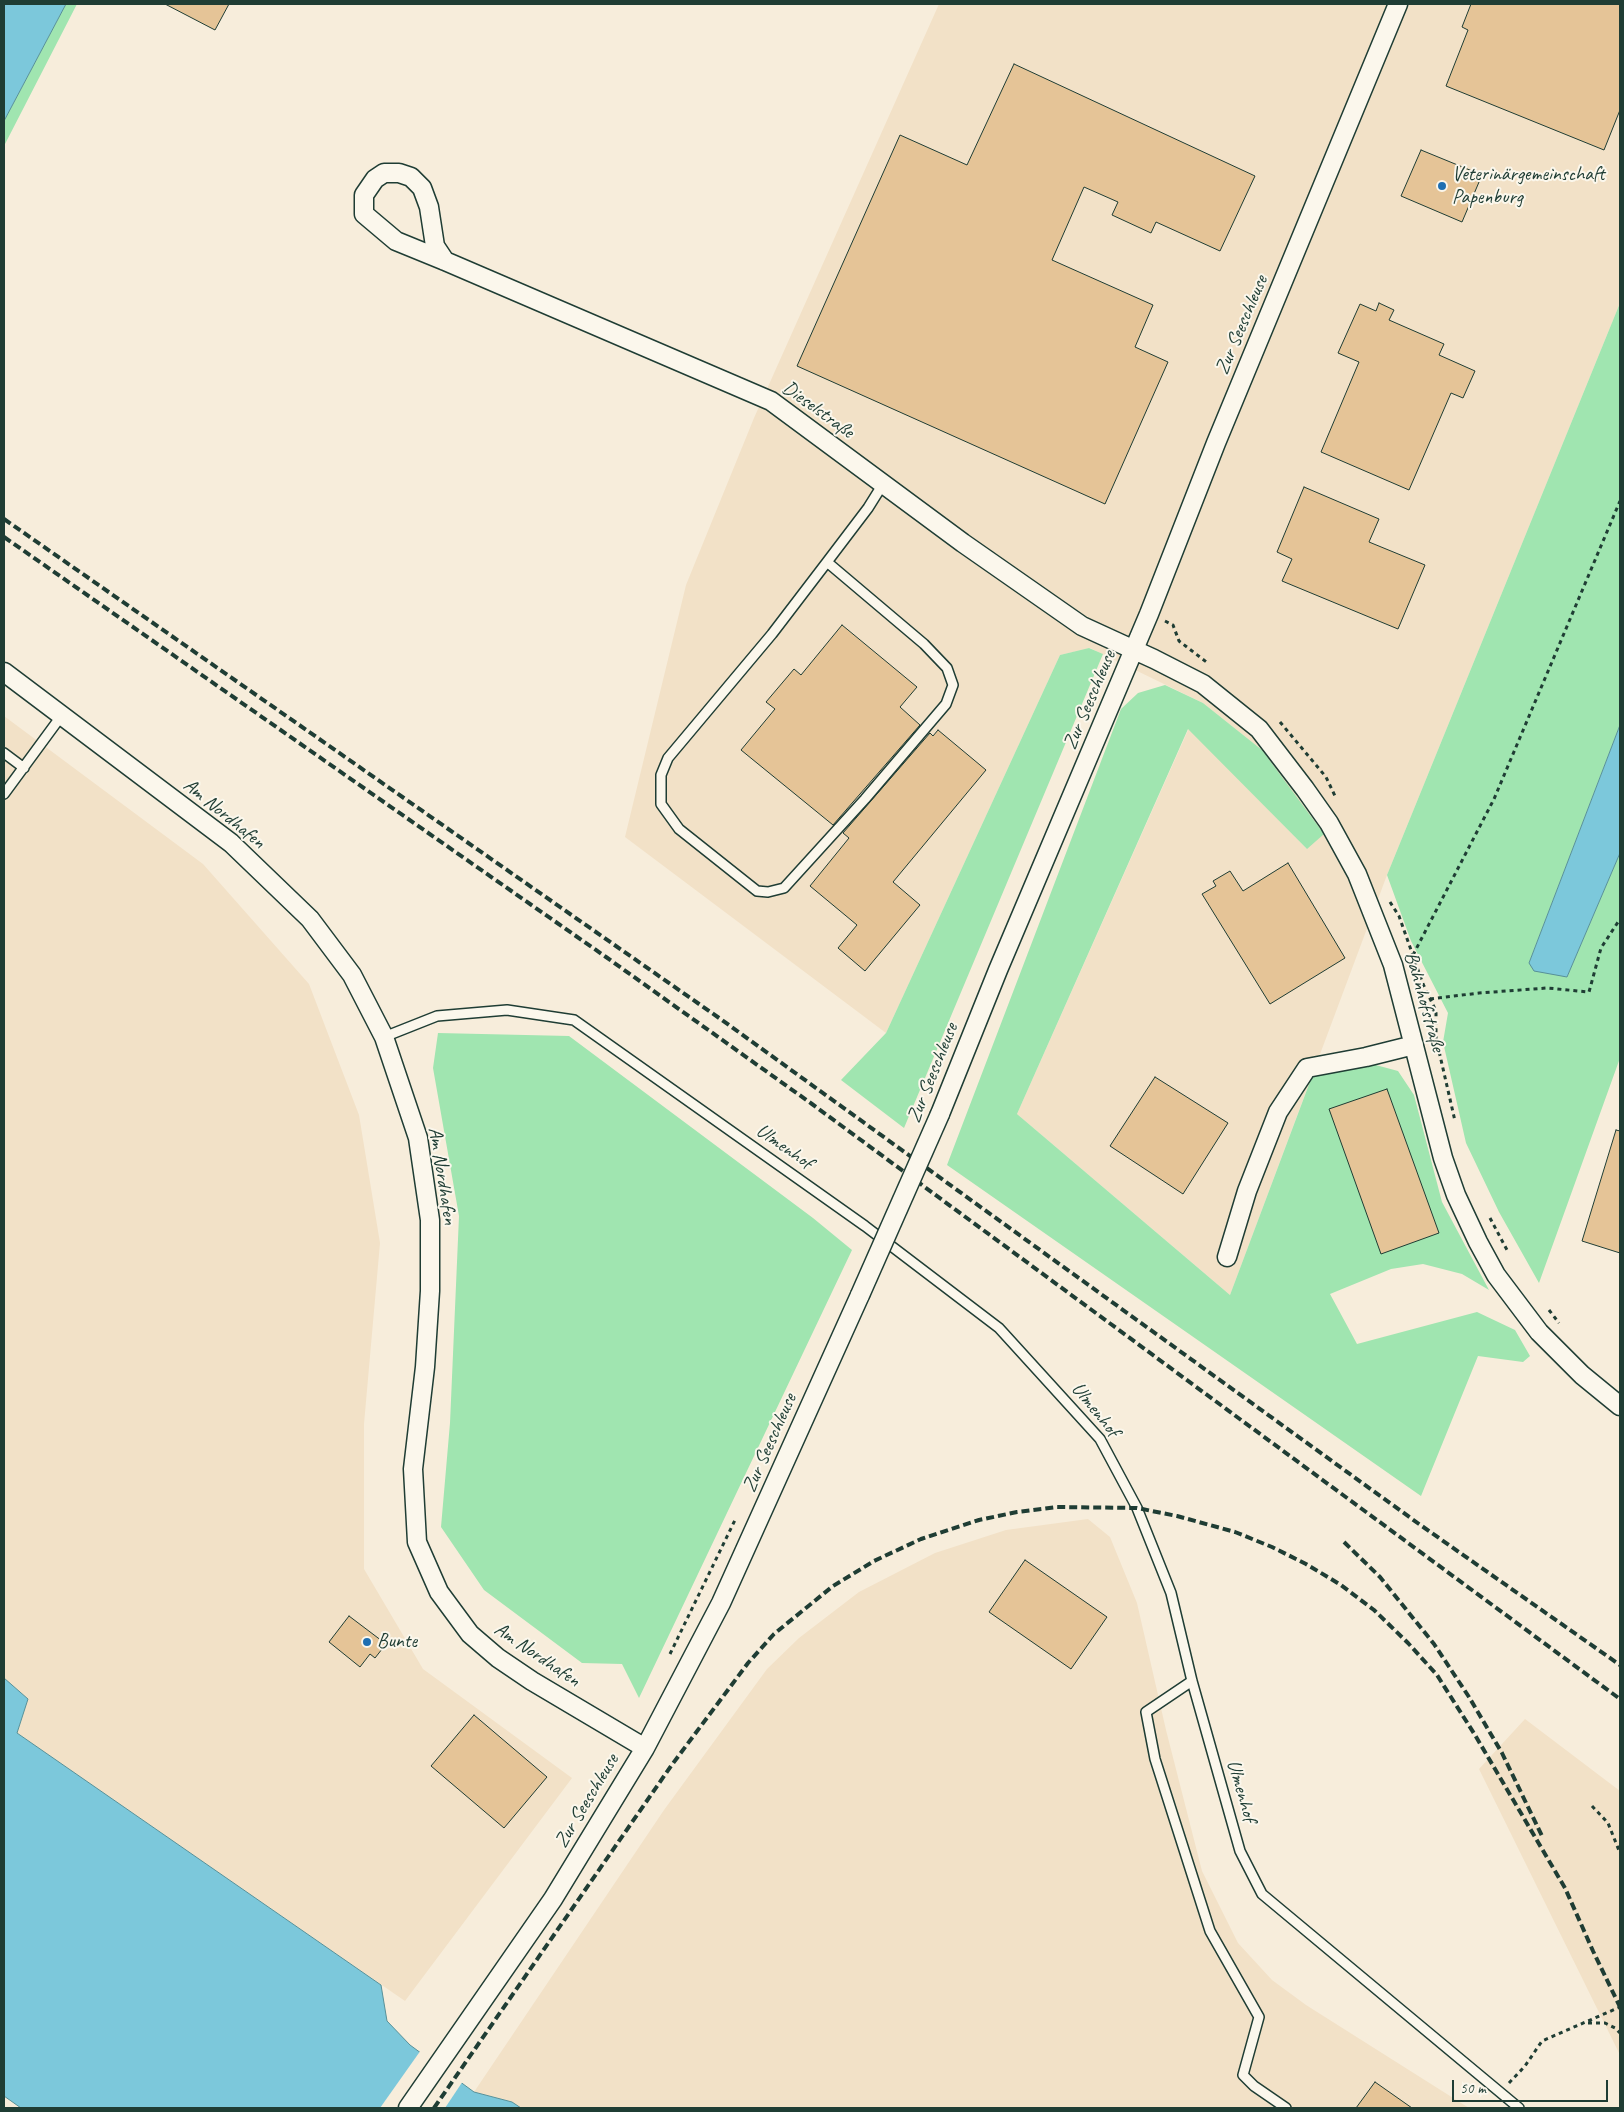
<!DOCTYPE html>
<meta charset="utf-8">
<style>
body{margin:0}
#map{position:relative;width:1624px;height:2112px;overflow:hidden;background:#f7eddb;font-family:Caveat,sans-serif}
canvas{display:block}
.frame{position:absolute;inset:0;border:5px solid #1f3d34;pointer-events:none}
.scale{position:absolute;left:1452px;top:2080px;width:156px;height:22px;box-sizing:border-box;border:2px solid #1f3d34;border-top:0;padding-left:6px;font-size:15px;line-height:18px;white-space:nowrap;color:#1f3d34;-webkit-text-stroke:4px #fbf7ec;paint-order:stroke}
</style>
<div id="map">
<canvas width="1624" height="2112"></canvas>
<div class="frame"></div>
<div class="scale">50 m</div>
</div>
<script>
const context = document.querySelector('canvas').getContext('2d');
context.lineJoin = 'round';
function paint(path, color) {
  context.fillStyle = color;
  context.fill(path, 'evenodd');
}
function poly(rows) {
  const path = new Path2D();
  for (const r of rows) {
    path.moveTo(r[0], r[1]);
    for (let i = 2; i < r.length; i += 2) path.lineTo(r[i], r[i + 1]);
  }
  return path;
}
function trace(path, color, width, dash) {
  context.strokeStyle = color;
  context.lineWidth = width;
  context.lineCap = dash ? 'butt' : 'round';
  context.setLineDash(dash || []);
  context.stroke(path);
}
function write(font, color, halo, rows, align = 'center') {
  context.font = font + ' Caveat,sans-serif';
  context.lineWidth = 4;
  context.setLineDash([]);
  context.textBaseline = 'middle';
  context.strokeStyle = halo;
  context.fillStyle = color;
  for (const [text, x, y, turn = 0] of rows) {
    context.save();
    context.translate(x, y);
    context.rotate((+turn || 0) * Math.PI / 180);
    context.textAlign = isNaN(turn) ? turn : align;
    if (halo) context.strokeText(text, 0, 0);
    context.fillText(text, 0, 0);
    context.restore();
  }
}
paint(poly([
 [939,4,1620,4,1620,303,1387,875,1230,1295,1017,1114,1189,728,1307,849,1262,750,1203,703,1090,648,1060,655,886,1033,625,837,686,585,754,418],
 [4,716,203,864,309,984,359,1115,380,1243,364,1424,364,1569,423,1669,572,1778,405,2001,17,1733,28,1699,4,1678],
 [1088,1519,1110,1537,1137,1603,1166,1730,1202,1871,1238,1943,1272,1980,1306,2005,1469,2108,521,2108,512,2102,474,2092,664,1810,767,1669,799,1638,859,1592,935,1553,1006,1530],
 [1525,1719,1620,1791,1620,2055,1479,1769]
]), '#f2e1c7');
paint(poly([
 [66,4,77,4,4,146,4,121],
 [1620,303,1620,725,1529,963,1567,977,1620,853,1620,1058,1539,1283,1499,1212,1466,1143,1443,1042,1448,1013,1411,941,1387,875],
 [1089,648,1103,654,904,1128,841,1080,886,1033,1060,655],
 [1165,685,1203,703,1262,750,1324,834,1307,849,1188,729,1017,1114,1230,1295,1314,1071,1372,1064,1398,1071,1414,1095,1442,1202,1489,1290,1462,1274,1423,1264,1391,1269,1330,1294,1357,1344,1477,1312,1515,1330,1530,1356,1523,1362,1478,1356,1421,1496,947,1165,1121,709,1138,693],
 [438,1033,569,1036,813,1218,852,1250,639,1698,622,1664,582,1663,484,1590,441,1527,450,1423,459,1216,433,1068]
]), '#a0e5b0');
const water = poly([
 [4,4,66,4,4,121,4,4],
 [1620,725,1620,853,1567,977,1534,971,1529,963,1620,725],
 [4,1678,28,1699,17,1733,381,1985,387,2021,410,2045,474,2092,512,2102,521,2108,21,2108,4,2096,4,1678]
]);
paint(water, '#7cc8db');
trace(water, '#579098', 1);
paint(poly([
 [421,2050,463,2081,445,2108,380,2108]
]), '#f7eddb');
const building = poly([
 [165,4,229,4,215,30,165,4],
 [1471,4,1620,4,1620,110,1604,150,1446,86,1468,30,1462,27,1471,4],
 [1014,64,1255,176,1220,251,1156,222,1151,233,1112,215,1118,202,1084,187,1052,260,1153,305,1135,347,1168,362,1105,504,797,366,900,135,967,165,1014,64],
 [1421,150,1482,175,1462,222,1401,196,1421,150],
 [1379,303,1394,310,1389,320,1444,344,1439,355,1475,371,1463,398,1451,393,1409,490,1321,452,1359,362,1338,353,1360,304,1376,311,1379,303],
 [1304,487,1379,519,1369,542,1425,565,1398,629,1282,581,1292,559,1277,552,1304,487],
 [842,625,917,687,900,707,920,725,833,825,741,750,775,709,766,702,794,669,801,675,842,625],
 [938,730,986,770,893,882,920,905,865,971,838,948,857,925,810,886,849,838,843,833,930,733,933,736,938,730],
 [1288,863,1345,958,1270,1004,1202,894,1216,886,1213,881,1230,871,1243,891,1288,863],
 [1155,1077,1228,1123,1183,1194,1110,1146,1155,1077],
 [1387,1089,1439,1233,1381,1254,1329,1109,1387,1089],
 [1616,1130,1620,1131,1620,1253,1582,1241,1616,1130],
 [1025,1560,1107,1617,1071,1669,989,1612,1025,1560],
 [349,1616,386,1644,375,1658,370,1654,360,1667,329,1642,349,1616],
 [474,1715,547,1777,504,1828,431,1766,474,1715],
 [1375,2082,1412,2108,1356,2108,1375,2082]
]);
paint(building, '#e5c497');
trace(building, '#1f3d34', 1);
const lane = poly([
 [827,562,924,644,947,668,953,685,946,704,865,799,784,888,768,892,757,891,679,829,661,804,661,775,668,758,772,634,827,562,868,508,883,484],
 [4,753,24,768],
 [4,794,62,715],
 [384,1037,437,1016,507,1010,574,1020,865,1226,999,1328,1100,1439,1137,1508,1171,1593,1192,1681,1240,1851,1262,1894,1519,2108],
 [1192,1681,1146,1712,1155,1759,1210,1931,1259,2017,1243,2075,1254,2086,1286,2108]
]);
const street = poly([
 [445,261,435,246,429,207,422,188,411,177,399,173,384,173,375,179,364,195,364,214,396,241,445,261,771,401,963,543,1082,626,1154,659,1203,684,1259,729,1305,789,1329,823,1357,874,1393,965,1443,1158,1456,1195,1478,1242,1496,1275,1539,1332,1582,1375,1620,1406],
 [4,672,231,843,310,919,352,975,384,1037,418,1138,430,1220,430,1291,425,1367,413,1469,417,1542,439,1592,470,1634,498,1658,532,1681,645,1748],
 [940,1114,998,970,1149,614,1216,443,1398,4],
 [1227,1257,1247,1191,1278,1112,1307,1068,1366,1057,1414,1045],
 [408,2108,553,1899,645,1748,721,1603,860,1295]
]);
trace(lane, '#1f3d34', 12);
trace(street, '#1f3d34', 21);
trace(poly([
 [1165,621,1173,625,1179,641,1209,664],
 [1280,722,1326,777,1335,796],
 [1390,902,1399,916,1423,984,1436,1011,1436,1038,1455,1121],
 [1413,955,1494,799,1620,501],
 [1430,999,1479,993,1547,988,1589,992,1601,948,1620,919],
 [1490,1218,1507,1250],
 [1549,1310,1559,1323],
 [670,1654,736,1518],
 [1592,1806,1608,1823,1620,1853],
 [1588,2023,1605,2023,1615,2028,1620,2033],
 [1509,2083,1525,2066,1542,2041,1620,2007]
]), '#1f3d34', 3, [4, 4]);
trace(lane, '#fbf7ec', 9);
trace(street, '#fbf7ec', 18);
trace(poly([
 [4,519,722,1020,1419,1524,1620,1665],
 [4,537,606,957,812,1104,1620,1699],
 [1344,1542,1380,1577,1434,1644,1469,1697,1502,1753,1542,1836],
 [434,2108,671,1766,748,1663,774,1634,833,1586,874,1561,921,1539,979,1520,1017,1512,1057,1507,1137,1508,1177,1516,1235,1532,1272,1547,1306,1564,1341,1585,1374,1610,1408,1643,1437,1675,1475,1735,1565,1888,1593,1951,1620,2007]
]), '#1f3d34', 4, [8, 4]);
const streetBridge = poly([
 [860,1295,940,1114]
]);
trace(streetBridge, '#1f3d34', 21, []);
trace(streetBridge, '#fbf7ec', 18);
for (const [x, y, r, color] of [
 [1442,186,5,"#1f6fb2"],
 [367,1642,5,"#1f6fb2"]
]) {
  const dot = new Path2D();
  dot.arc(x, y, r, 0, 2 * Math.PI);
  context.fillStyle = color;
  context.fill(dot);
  trace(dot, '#fbf7ec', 2);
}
write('20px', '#1f3d34', '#fbf7ec', [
 ["Veterinärgemeinschaft",1452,175],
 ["Papenburg",1452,198],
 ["Bunte",377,1642]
], 'left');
write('20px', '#1f3d34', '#fbf7ec', [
 ["Zur Seeschleuse",1242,325,-67],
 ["Dieselstraße",818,410,36],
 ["Zur Seeschleuse",1090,700,-67],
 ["Am Nordhafen",224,814,39],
 ["Bahnhofstraße",1424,1002,74],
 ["Zur Seeschleuse",933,1073,-68],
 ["Ulmenhof",784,1147,35],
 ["Am Nordhafen",442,1176,81],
 ["Ulmenhof",1095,1410,51],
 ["Zur Seeschleuse",770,1443,-66],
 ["Am Nordhafen",537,1655,34],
 ["Ulmenhof",1241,1791,74],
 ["Zur Seeschleuse",587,1801,-59]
]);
</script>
